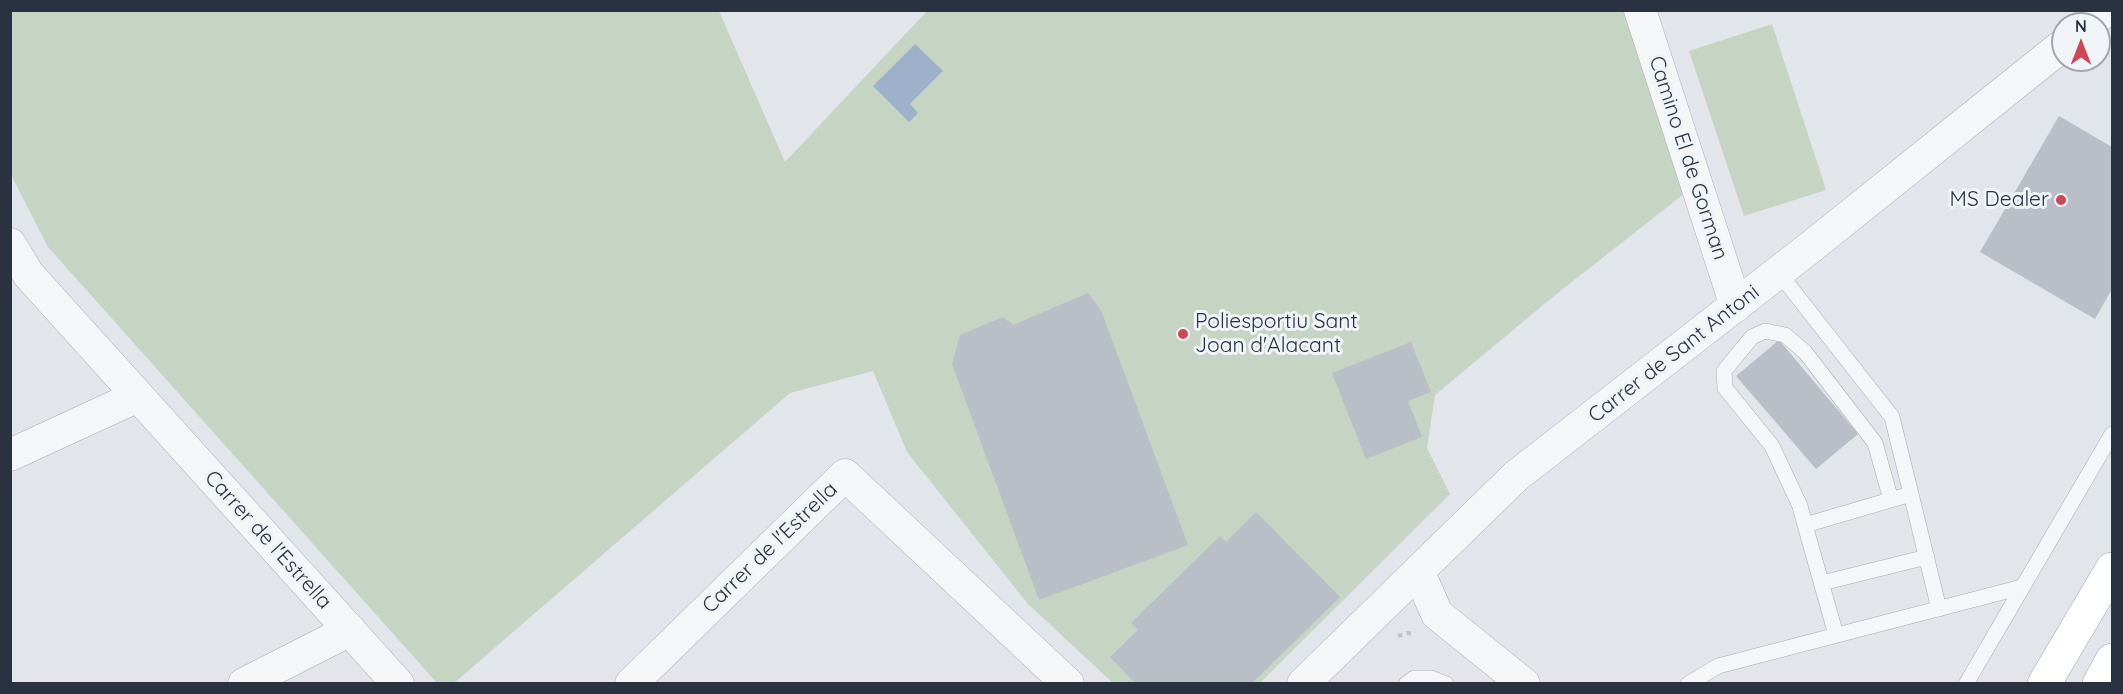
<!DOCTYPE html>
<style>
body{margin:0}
#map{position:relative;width:2123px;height:694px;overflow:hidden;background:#e2e5ea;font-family:Quicksand,sans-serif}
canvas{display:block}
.frame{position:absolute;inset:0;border:12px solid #2a3242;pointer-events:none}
.north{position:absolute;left:2051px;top:12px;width:60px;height:60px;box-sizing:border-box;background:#f1f4f7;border:2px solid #a1a6af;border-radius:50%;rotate:0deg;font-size:16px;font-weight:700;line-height:24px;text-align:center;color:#2a3242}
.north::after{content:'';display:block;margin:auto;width:21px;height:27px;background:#ce4756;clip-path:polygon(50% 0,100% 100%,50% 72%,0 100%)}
</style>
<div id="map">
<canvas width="2123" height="694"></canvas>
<div class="frame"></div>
<div class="north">N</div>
</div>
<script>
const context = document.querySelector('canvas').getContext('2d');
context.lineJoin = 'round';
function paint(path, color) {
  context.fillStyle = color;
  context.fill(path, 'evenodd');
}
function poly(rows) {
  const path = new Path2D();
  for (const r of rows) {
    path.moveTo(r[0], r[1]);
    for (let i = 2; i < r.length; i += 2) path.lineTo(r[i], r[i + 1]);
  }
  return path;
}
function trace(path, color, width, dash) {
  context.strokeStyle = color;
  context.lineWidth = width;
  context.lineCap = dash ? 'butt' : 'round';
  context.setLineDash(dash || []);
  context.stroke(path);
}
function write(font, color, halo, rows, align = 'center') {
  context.font = font + ' Quicksand,sans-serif';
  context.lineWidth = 6;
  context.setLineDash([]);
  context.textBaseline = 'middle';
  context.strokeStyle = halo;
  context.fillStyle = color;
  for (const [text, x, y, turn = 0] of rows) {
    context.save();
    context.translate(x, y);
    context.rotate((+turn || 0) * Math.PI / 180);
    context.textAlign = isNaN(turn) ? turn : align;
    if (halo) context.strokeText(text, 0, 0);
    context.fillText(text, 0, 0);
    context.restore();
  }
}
paint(poly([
 [1630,10,1694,186,1554,296,1435,395,1427,448,1450,494,1260,683,1113,683,1028,604,907,452,873,371,790,393,454,683,438,684,48,247,11,175,11,11,719,11,785,162,927,11],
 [1772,24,1826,190,1744,216,1689,51]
]), '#c6d4c3');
paint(poly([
 [915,44,943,71,910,104,918,113,909,122,873,86]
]), '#9db1ca');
paint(poly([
 [2059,116,2112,147,2112,289,2095,319,1980,252],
 [1088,293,1101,310,1188,545,1039,600,952,364,960,335,1003,317,1013,325],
 [1779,340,1858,434,1816,469,1736,376],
 [1411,342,1431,392,1408,401,1422,437,1366,459,1332,373],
 [1256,512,1340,597,1251,684,1136,684,1110,657,1138,630,1131,623,1220,536,1226,542]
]), '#b9bec7');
const service = poly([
 [1779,273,1892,417,1911,494],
 [1805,525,1800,506,1772,446,1725,388,1724,371,1752,337,1765,331,1785,335,1805,352,1875,443,1891,500],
 [1822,583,1927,557],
 [1836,635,1805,525,1911,494,1939,609],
 [1406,684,1414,678,1431,678,1446,684],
 [1688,684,1718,666,2022,587],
 [1966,684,2112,434]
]);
const minor = poly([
 [1640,10,1736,306],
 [2089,24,2106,10],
 [10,244,28,274,398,684],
 [10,455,138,396],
 [1419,573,1437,614,1524,684],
 [244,684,350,630],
 [631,684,845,475,1068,684],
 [1303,684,1516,476,1812,246,2063,45]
]);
const primary = poly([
 [2044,684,2112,569],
 [2099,684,2112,660]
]);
trace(service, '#a7acb4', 16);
trace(minor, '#a7acb4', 33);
trace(primary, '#a1a8b6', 34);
trace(poly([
 [1398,636,1407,633,1414,634]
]), '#c0c3c9', 4, [4.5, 4.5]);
trace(service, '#f5f6f8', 15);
trace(minor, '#f5f6f8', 32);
trace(primary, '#fff', 33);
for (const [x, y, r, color] of [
 [2061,200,6,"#ce4756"],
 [1183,334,6,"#ce4756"]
]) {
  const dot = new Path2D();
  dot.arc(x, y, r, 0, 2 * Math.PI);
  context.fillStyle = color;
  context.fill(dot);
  trace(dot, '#f1f4f7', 2);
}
write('21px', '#2a3242', '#f1f4f7', [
 ["Camino El de Gorman",1688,158,72],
 ["Carrer de Sant Antoni",1674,354,-38],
 ["Carrer de l'Estrella",268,540,48],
 ["Carrer de l'Estrella",770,548,-44]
]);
write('21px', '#2a3242', '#f1f4f7', [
 ["MS Dealer",2049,200],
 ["Poliesportiu Sant",1195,322,"left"],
 ["Joan d'Alacant",1195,346,"left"]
], 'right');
</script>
